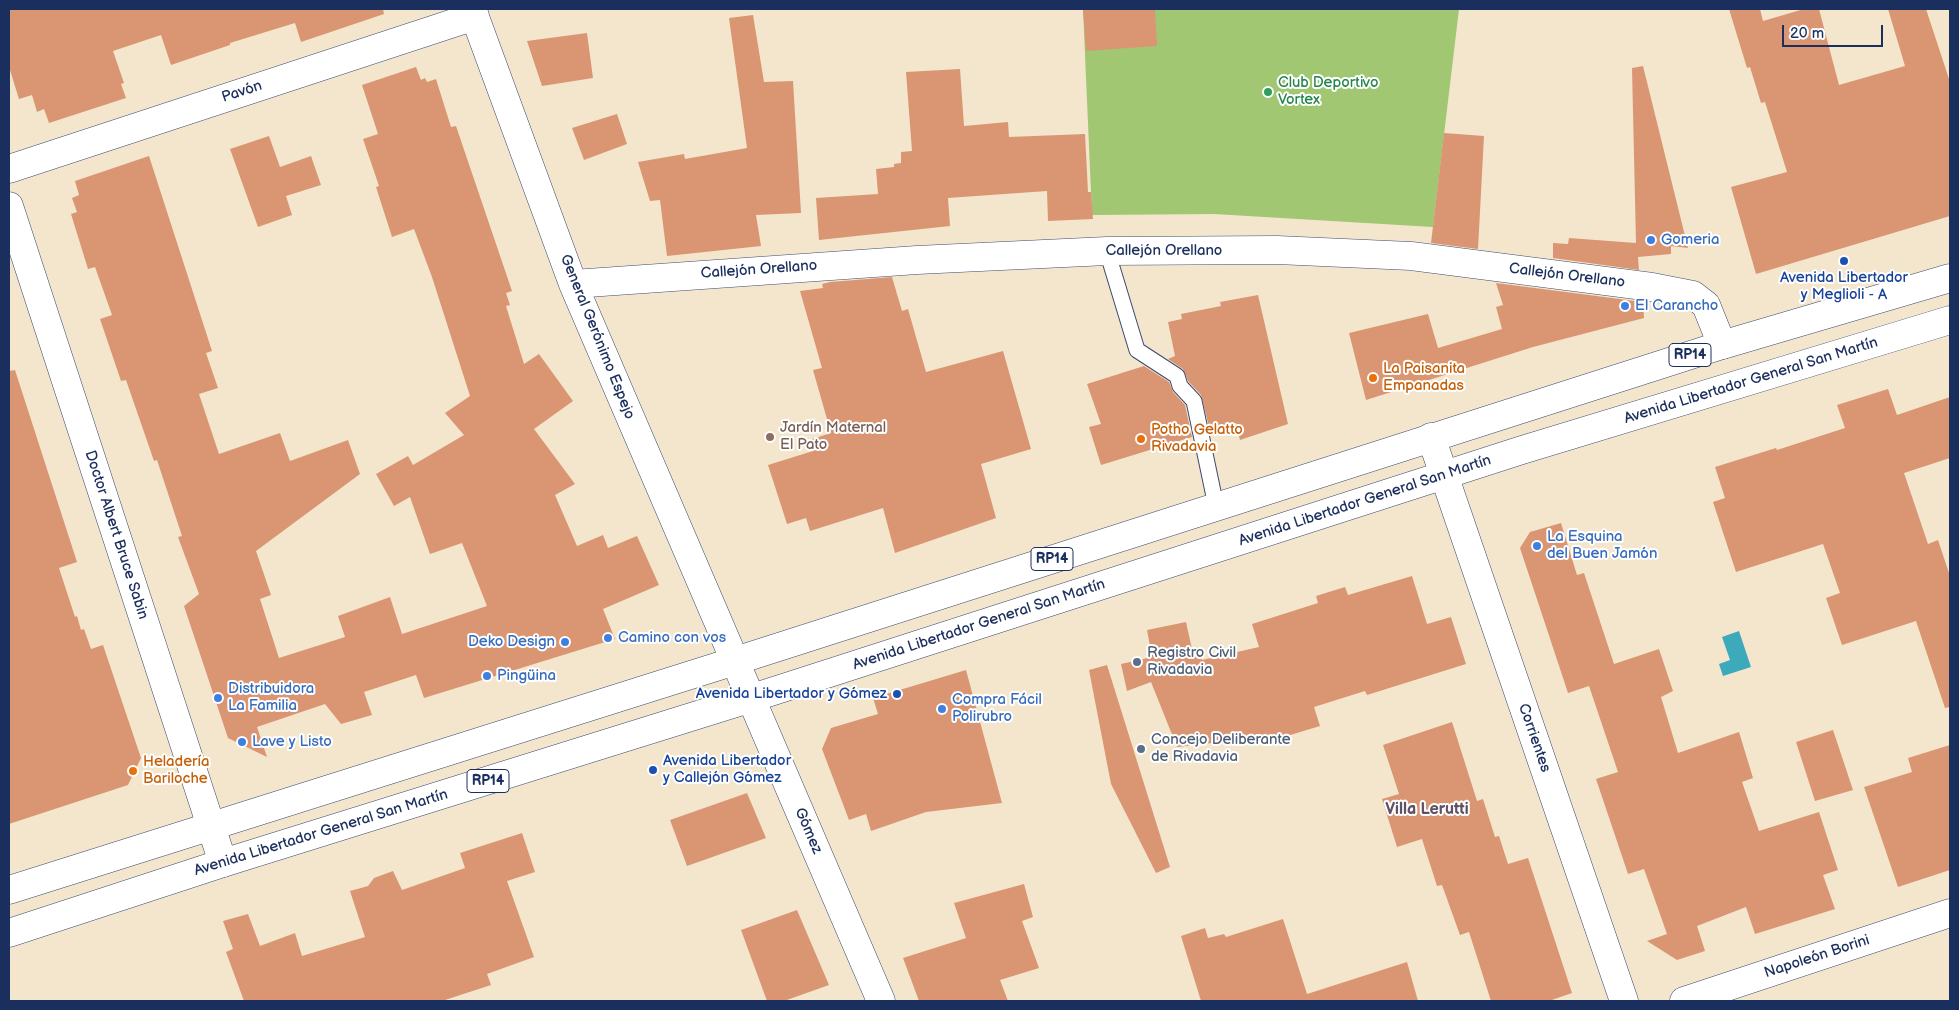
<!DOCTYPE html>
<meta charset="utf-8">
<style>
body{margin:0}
#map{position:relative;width:1959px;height:1010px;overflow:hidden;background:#f3e6cd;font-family:"Balsamiq Sans",sans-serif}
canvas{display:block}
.frame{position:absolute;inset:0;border:10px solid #1b2f5e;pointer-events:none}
.scale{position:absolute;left:1782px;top:25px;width:101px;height:22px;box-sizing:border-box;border:2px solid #1b2f5e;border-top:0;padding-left:6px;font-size:15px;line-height:18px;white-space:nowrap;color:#1b2f5e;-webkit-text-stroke:4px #fff;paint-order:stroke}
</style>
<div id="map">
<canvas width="1959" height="1010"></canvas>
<div class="frame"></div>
<div class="scale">20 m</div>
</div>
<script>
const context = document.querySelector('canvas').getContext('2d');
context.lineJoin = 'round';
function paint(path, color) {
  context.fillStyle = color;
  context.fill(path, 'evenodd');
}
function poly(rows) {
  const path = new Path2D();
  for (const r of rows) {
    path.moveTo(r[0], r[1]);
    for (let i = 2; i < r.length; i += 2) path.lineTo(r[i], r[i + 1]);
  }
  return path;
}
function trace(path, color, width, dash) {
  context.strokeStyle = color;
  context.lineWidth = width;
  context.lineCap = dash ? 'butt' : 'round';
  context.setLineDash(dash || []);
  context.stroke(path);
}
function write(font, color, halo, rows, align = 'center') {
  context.font = font + ' "Balsamiq Sans",sans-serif';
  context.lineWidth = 4;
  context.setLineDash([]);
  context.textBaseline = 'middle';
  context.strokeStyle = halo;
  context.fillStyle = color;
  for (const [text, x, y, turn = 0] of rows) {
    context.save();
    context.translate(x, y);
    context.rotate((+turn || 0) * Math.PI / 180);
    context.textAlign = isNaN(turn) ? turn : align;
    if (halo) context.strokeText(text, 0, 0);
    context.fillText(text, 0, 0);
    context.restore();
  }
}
paint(poly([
 [1083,9,1459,9,1433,227,1214,214,1092,215]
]), '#a1c772');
paint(poly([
 [1739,631,1751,667,1723,676,1719,664,1730,660,1722,637]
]), '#3daabc');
paint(poly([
 [9,9,383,9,384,14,301,42,295,23,230,43,230,45,171,65,161,35,113,51,124,83,121,84,126,98,49,123,44,109,37,112,32,95,19,99,9,67],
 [1083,9,1155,9,1157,46,1086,51],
 [1729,9,1760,9,1763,21,1804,9,1819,9,1839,85,1905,66,1888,9,1926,9,1950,82,1950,216,1756,274,1731,187,1787,172,1765,102,1761,103,1750,67,1747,68],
 [753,15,764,82,793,81,801,213,756,215,761,246,667,256,660,200,650,201,638,162,684,154,685,159,747,148,729,18],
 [587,33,593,78,542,86,527,41],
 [1643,66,1688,248,1671,246,1671,254,1638,257,1639,270,1553,258,1553,243,1568,244,1569,238,1636,243,1632,68],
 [416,67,421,80,425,78,427,82,436,79,451,127,456,126,512,291,506,293,510,305,506,306,524,364,539,354,573,401,534,429,575,484,555,495,577,546,603,535,608,548,637,536,659,585,603,609,615,639,424,698,416,675,364,692,372,715,341,724,325,704,257,727,267,757,228,738,184,606,199,594,178,537,182,536,157,460,154,461,126,380,121,381,100,319,112,315,95,267,88,269,71,214,77,212,72,198,79,195,75,181,149,156,212,351,206,353,218,388,199,394,219,454,280,433,290,461,348,440,360,474,256,551,271,595,260,599,279,658,345,637,338,616,390,597,402,634,487,606,462,543,430,554,410,497,394,506,376,474,408,456,413,465,464,435,445,413,470,396,432,277,414,229,392,237,376,187,379,186,363,139,378,134,362,85],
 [960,69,964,126,1008,122,1009,137,1085,134,1088,192,1091,192,1093,219,1048,221,1047,191,948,198,950,226,819,240,816,198,878,194,876,169,894,167,894,164,901,163,901,152,912,151,906,72],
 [617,114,627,144,584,160,572,128],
 [1444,133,1484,136,1478,249,1431,243],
 [269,136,280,167,311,156,321,185,286,196,292,215,258,227,230,149],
 [892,277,902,311,908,309,926,372,1003,351,1031,449,981,464,996,518,895,553,883,508,810,531,806,518,787,524,768,465,813,451,809,440,831,433,813,370,822,368,800,291,823,288,822,284,830,282],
 [1496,283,1643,302,1644,318,1533,347,1366,400,1349,333,1428,314,1438,348,1502,329,1496,307,1503,305],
 [1258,295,1288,424,1240,440,1236,423,1210,431,1201,395,1188,381,1183,369,1168,359,1175,356,1168,322,1182,319,1181,314,1221,306,1220,302],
 [1144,366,1169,382,1173,392,1185,405,1192,437,1101,465,1089,427,1101,424,1087,384],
 [15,370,77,562,59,568,75,617,77,616,81,630,84,629,91,649,103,645,141,758,128,785,9,824,9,371],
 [1888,389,1897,415,1950,397,1950,458,1904,473,1928,544,1938,540,1950,576,1950,707,1945,708,1916,621,1842,645,1826,598,1840,593,1823,544,1736,572,1713,502,1725,498,1715,467,1776,448,1777,450,1845,428,1837,405],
 [1561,523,1577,575,1584,573,1614,664,1659,649,1673,691,1661,697,1678,753,1739,732,1753,778,1742,782,1759,831,1819,812,1838,870,1823,875,1835,909,1755,934,1746,907,1697,926,1705,951,1677,960,1647,941,1667,934,1644,869,1628,874,1596,779,1618,772,1589,686,1568,693,1520,548,1530,532],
 [1412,576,1427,624,1451,617,1466,664,1367,695,1365,691,1314,707,1320,726,1274,740,1222,744,1221,742,1177,747,1151,682,1127,691,1121,664,1152,657,1147,630,1186,622,1192,649,1199,647,1202,660,1259,647,1252,624,1318,603,1316,596,1345,587,1348,595],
 [1107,665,1170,867,1156,873,1111,784,1089,670],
 [966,670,1002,803,926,812,871,831,866,814,849,820,822,749,831,728,878,714,873,698],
 [1452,722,1477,801,1483,799,1495,837,1499,836,1508,864,1528,858,1572,993,1549,1001,1491,1001,1469,932,1460,935,1442,885,1437,886,1422,839,1397,847,1382,799,1399,794,1383,745],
 [1833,730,1853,790,1815,801,1796,742],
 [1950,745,1950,870,1898,887,1864,787,1912,772,1908,758],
 [747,793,766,838,687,866,670,820],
 [522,833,535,872,507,881,534,957,487,974,491,985,442,1001,244,1001,226,952,233,949,223,921,248,914,260,946,295,933,302,956,365,937,350,891,368,886,374,878,393,871,402,890,465,868,460,853],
 [1024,884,1033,917,1022,921,1039,968,1000,980,1008,1001,919,1001,903,958,966,938,954,903],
 [797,910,829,985,784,1001,767,1001,741,930],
 [1283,919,1307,994,1407,962,1418,1001,1201,1001,1181,936,1205,928,1208,938,1224,934,1226,937]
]), '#da9673');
const lane = poly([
 [1107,251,1137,350,1177,376,1180,386,1194,401,1216,506]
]);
const street = poly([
 [472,9,573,284,881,1001],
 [9,169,475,16],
 [9,206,223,863],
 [573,284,917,260,1107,251,1277,250,1411,256,1652,287,1693,295,1706,305,1722,345],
 [1431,437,1624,1001],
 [1684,1001,1950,913]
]);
const primary = poly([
 [9,890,735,661,1722,345,1950,278],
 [9,933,223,863,752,698,1522,450,1950,320]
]);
trace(lane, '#3b4a6f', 17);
trace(street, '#3b4a6f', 29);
trace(primary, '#3b4a6f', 29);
trace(lane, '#fff', 15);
trace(street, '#fff', 28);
trace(primary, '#fff', 28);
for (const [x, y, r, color] of [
 [1268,92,5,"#2e9e5b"],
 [1651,240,5,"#3f7fe0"],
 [1844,261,5,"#1a4fb4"],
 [1625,306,5,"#3f7fe0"],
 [1373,378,5,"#e8710a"],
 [770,437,5,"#8d6e63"],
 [1141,439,5,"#e8710a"],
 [1537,546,5,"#3f7fe0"],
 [608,638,5,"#3f7fe0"],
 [565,642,5,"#3f7fe0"],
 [1137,662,5,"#5c6f8a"],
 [487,676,5,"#3f7fe0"],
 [897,694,5,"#1a4fb4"],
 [218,698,5,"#3f7fe0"],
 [942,709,5,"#3f7fe0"],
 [242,742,5,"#3f7fe0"],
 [1141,749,5,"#5c6f8a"],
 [653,770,5,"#1a4fb4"],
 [133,771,5,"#e8710a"]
]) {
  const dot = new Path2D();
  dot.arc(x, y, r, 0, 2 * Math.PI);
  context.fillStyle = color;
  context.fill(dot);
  trace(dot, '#fff', 2);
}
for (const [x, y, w] of [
 [1690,355,42],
 [1052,559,42],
 [488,781,42]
]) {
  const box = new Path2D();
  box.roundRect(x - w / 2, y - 11.5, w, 23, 4);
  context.fillStyle = '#fff';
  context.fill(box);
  trace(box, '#1b2f5e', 1);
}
write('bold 14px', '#1b2f5e', null, [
 ["RP14",1690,355],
 ["RP14",1052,559],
 ["RP14",488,781]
]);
write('15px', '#27864d', '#fff', [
 ["Club Deportivo",1278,83],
 ["Vortex",1278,100]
], 'left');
write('15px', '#1b2f5e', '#fff', [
 ["Pavón",242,92,-18],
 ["Callejón Orellano",1164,251],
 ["Callejón Orellano",759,270,-4],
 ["Callejón Orellano",1567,276,7],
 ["General Gerónimo Espejo",597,337,68],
 ["Avenida Libertador General San Martín",1751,381,-17],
 ["Avenida Libertador General San Martín",1365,501,-18],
 ["Doctor Albert Bruce Sabin",116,535,72],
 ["Avenida Libertador General San Martín",979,625,-18],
 ["Corrientes",1534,738,71],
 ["Gómez",808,831,67],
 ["Avenida Libertador General San Martín",321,833,-17],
 ["Napoleón Borini",1817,957,-18]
]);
write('15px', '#366cbe', '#fff', [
 ["Gomeria",1661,240],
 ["El Carancho",1635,306],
 ["La Esquina",1547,537],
 ["del Buen Jamón",1547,554],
 ["Camino con vos",618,638],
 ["Deko Design",555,642,"right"],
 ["Pingüina",497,676],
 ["Distribuidora",228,689],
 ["La Familia",228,706],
 ["Compra Fácil",952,700],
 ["Polirubro",952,717],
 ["Lave y Listo",252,742]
], 'left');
write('15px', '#164399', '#fff', [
 ["Avenida Libertador",1844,278],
 ["y Meglioli - A",1844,295],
 ["Avenida Libertador y Gómez",887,694,"right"],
 ["Avenida Libertador",663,761,"left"],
 ["y Callejón Gómez",663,778,"left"]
]);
write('15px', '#c56008', '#fff', [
 ["La Paisanita",1383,369],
 ["Empanadas",1383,386],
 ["Potho Gelatto",1151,430],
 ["Rivadavia",1151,447],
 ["Heladería",143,762],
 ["Bariloche",143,779]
], 'left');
write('15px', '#785e54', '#fff', [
 ["Jardín Maternal",780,428],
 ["El Pato",780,445]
], 'left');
write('15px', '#4e5e75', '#fff', [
 ["Registro Civil",1147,653],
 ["Rivadavia",1147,670],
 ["Concejo Deliberante",1151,740],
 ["de Rivadavia",1151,757]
], 'left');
write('bold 16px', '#5e5365', '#fff', [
 ["Villa Lerutti",1427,810]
]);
</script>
